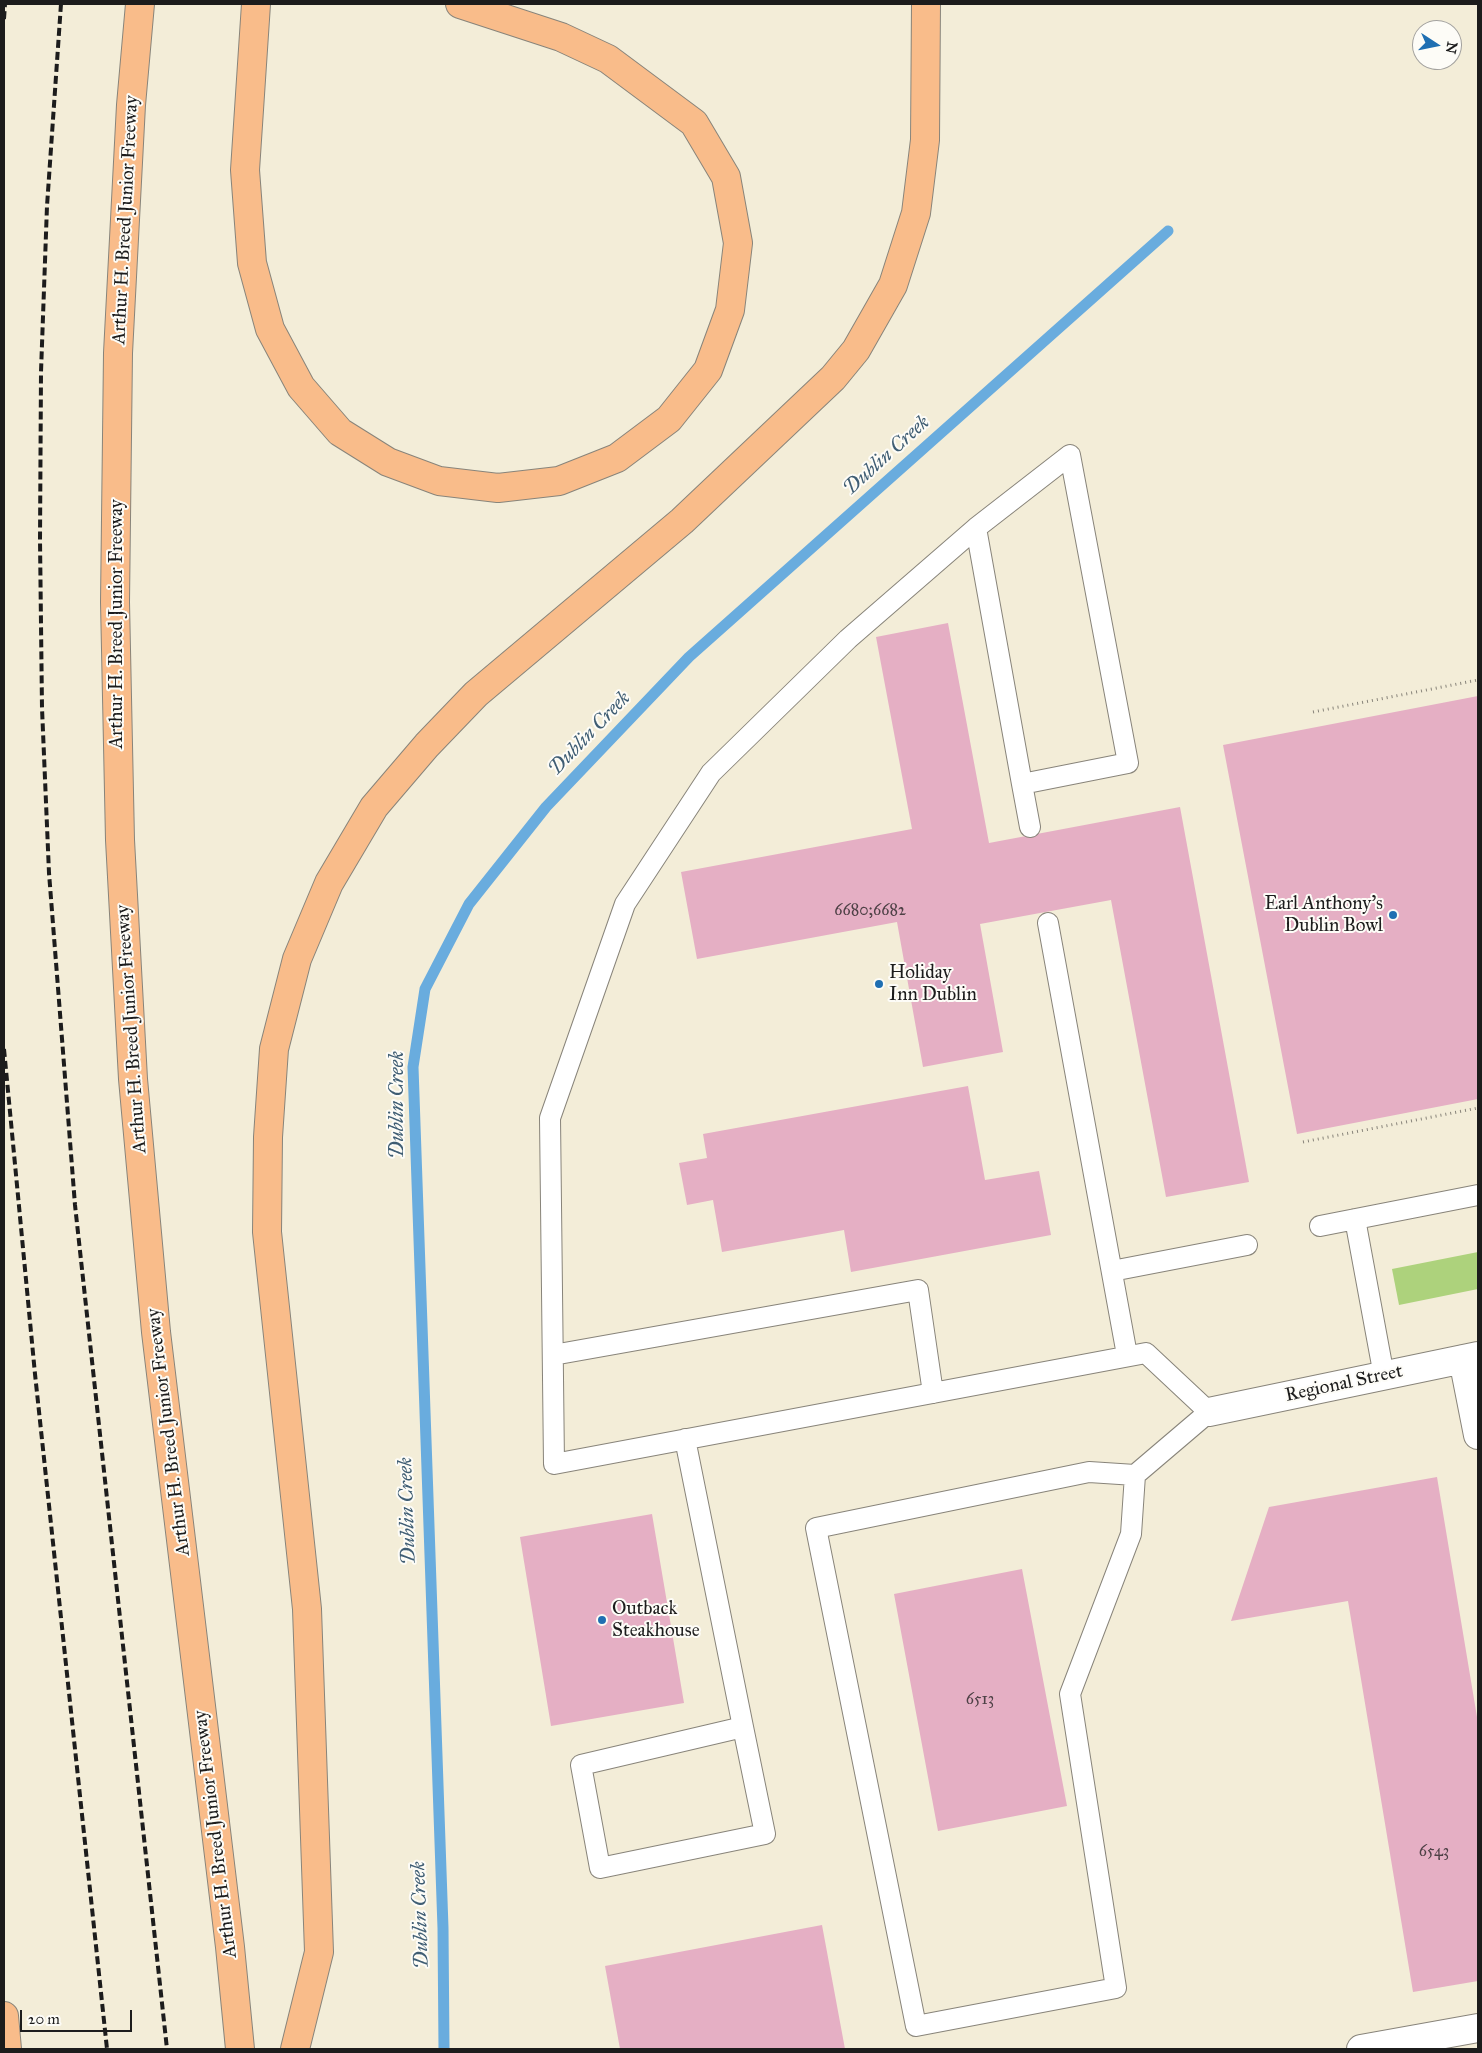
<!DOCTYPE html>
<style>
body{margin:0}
#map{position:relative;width:1482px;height:2053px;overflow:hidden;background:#f3edd8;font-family:"IM FELL Great Primer",serif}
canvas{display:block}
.frame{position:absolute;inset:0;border:5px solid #1c1c1c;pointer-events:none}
.north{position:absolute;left:1412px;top:20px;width:50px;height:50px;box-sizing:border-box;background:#fdfcf7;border:1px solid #a3a29f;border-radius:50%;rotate:101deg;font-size:14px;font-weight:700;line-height:20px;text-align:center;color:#1c1c1c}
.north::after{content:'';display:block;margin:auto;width:18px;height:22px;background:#1f6fb2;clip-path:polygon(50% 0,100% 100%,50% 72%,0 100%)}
.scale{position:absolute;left:20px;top:2010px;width:112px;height:22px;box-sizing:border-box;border:2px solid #1c1c1c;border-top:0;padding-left:6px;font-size:15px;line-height:18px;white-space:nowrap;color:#1c1c1c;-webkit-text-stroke:4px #fdfcf7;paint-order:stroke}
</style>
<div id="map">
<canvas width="1482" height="2053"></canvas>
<div class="frame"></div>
<div class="north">N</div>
<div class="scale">20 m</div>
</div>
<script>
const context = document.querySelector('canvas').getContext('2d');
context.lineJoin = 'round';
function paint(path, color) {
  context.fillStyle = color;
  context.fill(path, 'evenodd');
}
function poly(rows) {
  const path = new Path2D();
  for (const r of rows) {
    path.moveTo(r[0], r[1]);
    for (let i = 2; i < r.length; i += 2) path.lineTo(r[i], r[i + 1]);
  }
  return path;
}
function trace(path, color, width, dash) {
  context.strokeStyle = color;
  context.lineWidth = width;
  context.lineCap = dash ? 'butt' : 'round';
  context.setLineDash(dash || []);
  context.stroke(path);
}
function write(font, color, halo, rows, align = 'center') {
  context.font = font + ' "IM FELL Great Primer",serif';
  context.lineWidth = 4;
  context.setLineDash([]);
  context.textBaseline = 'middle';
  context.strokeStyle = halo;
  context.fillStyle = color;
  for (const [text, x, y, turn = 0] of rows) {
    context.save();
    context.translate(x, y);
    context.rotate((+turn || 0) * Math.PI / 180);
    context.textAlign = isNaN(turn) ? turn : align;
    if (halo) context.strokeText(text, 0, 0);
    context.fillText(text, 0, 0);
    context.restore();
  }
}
paint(poly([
 [1478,1252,1478,1289,1399,1305,1392,1269]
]), '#add27c');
trace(poly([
 [444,2049,443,1928,413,1067,425,989,469,904,546,807,689,657,1168,231]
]), '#69acde', 11);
paint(poly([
 [948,623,989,843,1180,807,1249,1182,1166,1197,1111,900,980,924,1003,1052,923,1067,897,922,697,959,681,872,912,829,876,637],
 [1478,696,1478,1099,1297,1134,1223,745],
 [968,1086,985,1180,1039,1171,1051,1235,851,1272,844,1230,722,1252,713,1200,687,1205,679,1163,707,1158,703,1134],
 [1437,1477,1478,1723,1478,1981,1413,1992,1348,1601,1231,1621,1269,1507],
 [652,1514,684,1703,551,1726,520,1537],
 [1022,1569,1067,1806,938,1831,894,1594],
 [822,1925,845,2049,620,2049,605,1966]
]), '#e5afc4');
const lane = poly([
 [976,528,1022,784,1128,763,1070,455,976,528,848,639,711,773,625,904,550,1118,554,1464,1146,1353,1209,1412,1135,1475,1089,1472,816,1528,916,2026,1116,1988,1070,1694,1131,1534,1135,1475],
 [1022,784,1030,827],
 [1048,923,1127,1355],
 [1355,1219,1384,1376],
 [1320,1226,1478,1195],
 [1112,1271,1247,1245],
 [553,1355,918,1290,933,1393],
 [685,1439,743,1727,765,1834,600,1868,581,1765,743,1727]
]);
const street = poly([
 [1463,1359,1478,1435],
 [1209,1412,1478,1356],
 [1361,2049,1478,2028]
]);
const highway = poly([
 [140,4,131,105,118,353,115,602,120,840,133,1079,156,1332,230,1947,240,2049],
 [256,4,245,170,252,263,270,329,301,387,340,432,388,462,439,481,498,488,559,481,617,458,669,419,708,370,730,310,738,243,726,177,694,123,608,59,561,37,460,4],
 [4,2016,7,2049],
 [295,2049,319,1952,307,1609,267,1232,268,1137,274,1049,297,959,329,883,374,807,427,745,476,694,682,521,833,378,856,350,893,285,916,213,925,140,926,4]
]);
trace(lane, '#88847a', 22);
trace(street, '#88847a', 30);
trace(highway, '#88847a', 30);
trace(poly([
 [1313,712,1478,680],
 [1303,1142,1478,1108]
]), '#88847a', 3, [1, 4]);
trace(lane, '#fff', 20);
trace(street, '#fff', 28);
trace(highway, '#f9bc8a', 28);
trace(poly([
 [61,4,47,206,41,372,40,540,42,708,49,873,75,1205,167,2049],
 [4,19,5,4],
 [4,1049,35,1374,107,2049]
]), '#1c1c1c', 4, [8, 4]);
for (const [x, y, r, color] of [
 [1393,915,5,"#1f6fb2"],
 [879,984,5,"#1f6fb2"],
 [602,1620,5,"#1f6fb2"]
]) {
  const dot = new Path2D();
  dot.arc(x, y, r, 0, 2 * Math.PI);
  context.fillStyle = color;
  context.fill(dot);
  trace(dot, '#fdfcf7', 2);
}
write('16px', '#4e4146', null, [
 ["6680;6682",870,911],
 ["6513",980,1700],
 ["6543",1434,1852]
]);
write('19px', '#1c1c1c', '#fdfcf7', [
 ["Arthur H. Breed Junior Freeway",126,220,-87],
 ["Arthur H. Breed Junior Freeway",117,624,-90],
 ["Arthur H. Breed Junior Freeway",132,1029,-94],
 ["Regional Street",1344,1384,-12],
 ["Arthur H. Breed Junior Freeway",169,1432,-97],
 ["Arthur H. Breed Junior Freeway",216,1834,-97]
]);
write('19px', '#1c1c1c', '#fdfcf7', [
 ["Earl Anthony's",1383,904,"right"],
 ["Dublin Bowl",1383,926,"right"],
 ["Holiday",889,973],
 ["Inn Dublin",889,995],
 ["Outback",612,1609],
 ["Steakhouse",612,1631]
], 'left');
write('italic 20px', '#3f5d73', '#fdfcf7', [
 ["Dublin Creek",887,456,-42],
 ["Dublin Creek",590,734,-46],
 ["Dublin Creek",398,1105,-90],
 ["Dublin Creek",408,1511,-92],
 ["Dublin Creek",421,1915,-92]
]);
</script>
